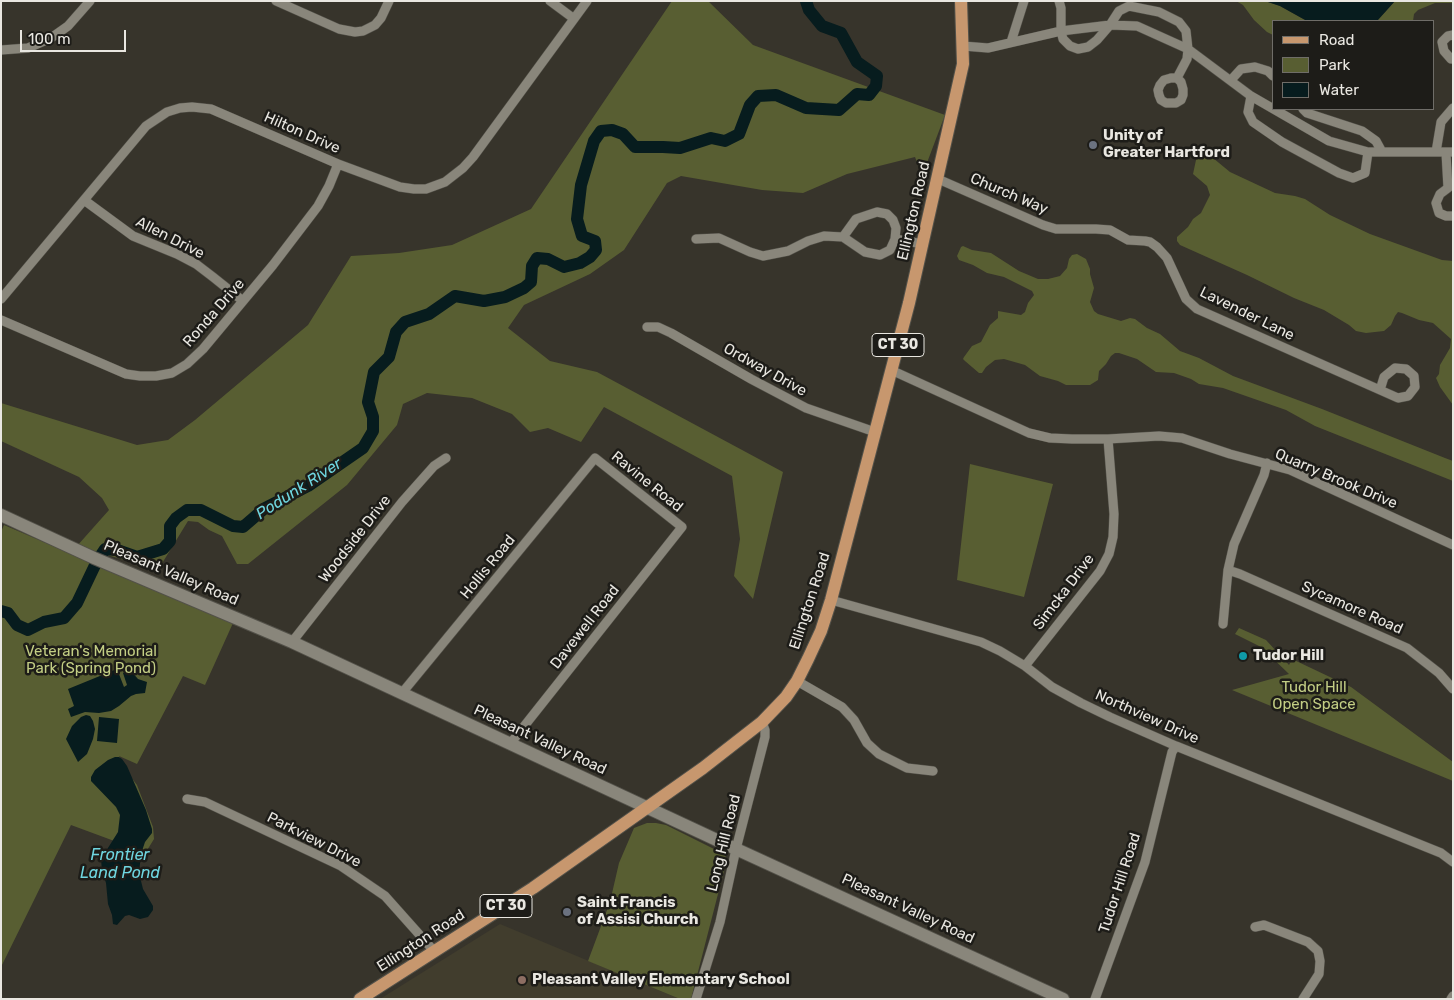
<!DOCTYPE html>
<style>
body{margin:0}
#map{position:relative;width:1454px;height:1000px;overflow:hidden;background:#37342b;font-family:Rubik,sans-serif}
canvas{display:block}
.frame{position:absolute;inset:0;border:2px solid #e9e7e1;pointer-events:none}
.legend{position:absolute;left:1272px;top:20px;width:162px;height:90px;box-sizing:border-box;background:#1d1c18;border:1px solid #6f6d68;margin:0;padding:6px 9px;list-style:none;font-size:15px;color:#e9e7e1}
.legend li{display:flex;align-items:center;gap:10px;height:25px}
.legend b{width:25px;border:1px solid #6f6d68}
.scale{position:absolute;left:20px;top:30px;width:106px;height:22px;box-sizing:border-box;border:2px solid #e9e7e1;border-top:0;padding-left:6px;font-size:15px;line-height:18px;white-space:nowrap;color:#e9e7e1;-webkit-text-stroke:4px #1d1c18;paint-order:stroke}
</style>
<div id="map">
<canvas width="1454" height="1000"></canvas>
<div class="frame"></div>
<ul class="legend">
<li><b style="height:6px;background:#c7976e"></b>Road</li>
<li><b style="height:14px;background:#585e32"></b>Park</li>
<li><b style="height:14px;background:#071c1e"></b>Water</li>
</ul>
<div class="scale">100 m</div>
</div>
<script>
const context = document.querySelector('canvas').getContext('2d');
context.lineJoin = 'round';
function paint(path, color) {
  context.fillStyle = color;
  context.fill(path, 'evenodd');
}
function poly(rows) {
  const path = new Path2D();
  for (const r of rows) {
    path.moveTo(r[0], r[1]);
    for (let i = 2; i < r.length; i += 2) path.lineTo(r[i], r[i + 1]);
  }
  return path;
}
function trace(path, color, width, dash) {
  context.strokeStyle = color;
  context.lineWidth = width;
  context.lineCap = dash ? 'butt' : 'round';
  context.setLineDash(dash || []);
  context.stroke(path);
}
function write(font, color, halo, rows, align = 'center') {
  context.font = font + ' Rubik,sans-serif';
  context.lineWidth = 5;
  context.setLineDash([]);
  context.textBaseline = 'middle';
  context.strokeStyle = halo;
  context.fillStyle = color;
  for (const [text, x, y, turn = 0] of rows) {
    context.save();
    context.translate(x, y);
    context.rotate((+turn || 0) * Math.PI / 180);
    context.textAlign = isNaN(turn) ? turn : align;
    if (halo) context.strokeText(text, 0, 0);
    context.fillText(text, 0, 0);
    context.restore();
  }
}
paint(poly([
 [500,924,680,999,380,999]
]), '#413d2d');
paint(poly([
 [672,1,708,1,753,45,945,115,922,176,915,157,847,174,803,193,762,190,681,176,667,183,624,250,590,274,524,305,508,328,550,361,597,372,783,472,753,599,734,576,740,539,732,476,604,407,581,442,548,428,530,432,512,414,472,398,427,393,403,404,397,425,347,485,248,564,237,564,222,536,209,530,198,522,188,521,158,570,77,546,109,510,102,498,79,477,1,441,1,403,137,445,168,440,195,420,308,325,351,256,399,253,452,245,531,209],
 [1236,1,1265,1,1280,6,1307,21,1273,21,1273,35,1267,32,1254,20,1243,5],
 [1395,1,1453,1,1453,3,1435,3,1418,10,1414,14,1413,21,1377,21],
 [1199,156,1205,156,1213,158,1230,172,1275,193,1295,196,1305,199,1330,215,1370,234,1442,260,1453,261,1453,405,1440,387,1436,378,1439,374,1440,365,1450,348,1451,339,1433,323,1419,320,1402,313,1398,312,1395,316,1391,325,1384,331,1366,333,1356,331,1349,325,1324,310,1294,298,1247,275,1180,245,1177,241,1177,237,1188,227,1193,219,1201,213,1210,195,1207,186,1193,174,1196,160],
 [963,246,972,250,991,253,1019,271,1038,279,1048,279,1060,276,1067,268,1069,259,1072,255,1077,254,1086,259,1090,269,1090,274,1094,288,1090,302,1094,311,1098,314,1121,321,1130,318,1135,319,1147,328,1160,334,1180,351,1199,358,1233,376,1322,409,1445,458,1453,461,1453,481,1315,426,1286,410,1223,388,1199,384,1191,379,1174,373,1156,372,1137,359,1119,353,1115,353,1111,356,1106,364,1099,371,1098,380,1090,385,1066,385,1058,381,1040,376,1025,365,1004,359,995,360,986,367,982,373,979,373,965,361,963,359,964,357,972,346,981,342,990,325,998,318,998,311,1021,315,1025,312,1028,303,1034,295,1032,291,1004,277,987,273,973,265,959,260,957,256,961,247],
 [970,464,1053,484,1024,597,957,580],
 [4,525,233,623,205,685,183,676,137,764,119,756,128,773,137,785,153,827,154,839,146,852,144,852,71,825,1,967,1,532],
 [1239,628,1266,640,1289,665,1292,659,1351,687,1453,762,1453,781,1232,690,1289,674,1261,647,1235,634],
 [647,823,656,823,666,825,724,854,727,859,691,999,680,999,588,961,610,902,619,863,634,828]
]), '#585e32');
paint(poly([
 [1265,1,1395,1,1377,21,1307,21,1280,6],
 [117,669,124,687,127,685,123,673,130,670,138,679,147,682,145,693,136,694,131,696,119,706,111,711,99,713,85,712,71,717,68,709,74,706,68,689],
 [86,715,90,716,93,721,95,729,93,739,87,754,78,762,66,739,72,726,81,717],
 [99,717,119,719,117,743,97,741],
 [115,757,119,757,122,759,127,766,146,810,152,829,152,833,145,842,141,854,139,873,143,889,153,906,153,910,148,917,140,919,129,915,125,916,117,925,113,924,112,915,108,904,106,883,102,871,101,859,118,832,120,815,116,807,91,781,91,777,95,770,108,760]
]), '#071c1e');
trace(poly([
 [1,611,8,613,17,625,28,630,44,622,64,618,77,603,97,561,105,549,117,550,137,557,163,549,170,541,170,526,176,518,187,510,201,510,233,526,243,527,265,508,308,486,363,448,373,431,373,417,368,402,374,372,389,357,396,332,405,322,429,314,455,296,484,301,505,297,524,288,531,282,532,266,537,258,548,259,564,267,580,263,590,257,596,250,595,241,582,236,577,219,581,185,594,141,601,131,612,130,623,134,635,147,663,147,680,148,711,138,725,141,739,134,750,105,758,96,776,95,806,108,839,110,857,94,869,95,876,86,877,76,857,62,841,33,822,26,809,10,806,1]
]), '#071c1e', 12);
const street = poly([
 [276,1,339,29,355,32,363,31,375,25,381,18,389,1],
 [550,1,573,18],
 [1059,1,1061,8,1061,31,1063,39,1070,46,1078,49,1088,47,1097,40,1110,25,1119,11,1129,6,1159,12,1179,22,1186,31,1188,49,1187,59,1177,78],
 [1453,35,1448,36,1442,42,1444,51,1451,59,1453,59],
 [1011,42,1024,1],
 [963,46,988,48,1061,31,1110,25,1137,26,1188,49,1251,96,1329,141,1368,152,1453,152],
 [1,50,28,48,51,38,68,26,90,1],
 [1171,78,1177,78,1181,82,1183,89,1183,95,1181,100,1176,103,1166,103,1161,100,1159,95,1158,90,1160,85,1164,80,1171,78],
 [1231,80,1241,69,1255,67,1268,71,1273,76],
 [1251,96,1248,112,1253,122,1282,142,1339,173,1353,178,1365,173,1368,152],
 [1303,109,1307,113,1362,131,1376,141,1382,152],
 [1436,152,1441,122,1453,108],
 [1446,153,1448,188],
 [938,179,1043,225,1056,229,1096,229,1110,230,1128,240,1145,241,1150,242,1157,247,1167,258,1186,299,1197,309,1380,390,1398,398,1408,396,1415,387,1414,376,1406,369,1395,368,1384,377,1380,390],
 [1448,188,1440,194,1436,203,1439,213,1446,216,1453,216],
 [84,200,133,236,177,254,196,264,213,277,243,301],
 [696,239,719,238,750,252,763,256,788,251,808,241,824,236,843,237,865,252,880,255,890,250,895,239,896,228,893,220,887,214,877,212,856,219,843,237],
 [895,239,923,244],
 [1,299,146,126,167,112,180,108,192,107,211,109,338,164,400,187,414,189,426,189,445,182,463,168,473,157,587,1],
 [1,320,126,374,140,376,156,376,172,373,187,364,203,349,273,265,318,206,329,186,338,164],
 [647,327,658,327,671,333,751,379,806,408,875,432],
 [891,370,1029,433,1050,438,1072,439,1108,439,1159,436,1182,438,1230,454,1290,470,1453,545],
 [1228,570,1240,574,1407,648,1439,673,1453,689],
 [831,600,981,642,1000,651,1025,666,1052,687,1081,703,1110,717,1176,746,1441,853,1453,862],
 [1223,624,1228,570,1234,544,1264,475,1267,463],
 [292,642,402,502,434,466,446,458],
 [1025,666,1100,571,1109,554,1113,537,1114,514,1108,439],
 [797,681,842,707,854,720,867,743,879,754,907,768,933,771],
 [402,693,595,458,682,527,510,744],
 [187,799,205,802,341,866,385,896,434,951],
 [1255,927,1264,925,1308,942,1318,951,1320,961,1319,974,1303,999],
 [696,999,720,922,736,849,765,737,765,730,762,722],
 [1095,999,1145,862,1172,752,1176,746],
 [1451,999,1453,996]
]);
const secondary = poly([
 [1,515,94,558,292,642,736,849,1063,999]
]);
const primary = poly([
 [360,999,533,888,703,768,762,722,786,697,797,681,808,659,821,631,831,600,909,303,963,64,961,1]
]);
trace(street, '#535149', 10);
trace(secondary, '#535149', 14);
trace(primary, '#535149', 14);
trace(street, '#89867b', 9);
trace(secondary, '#89867b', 12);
trace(primary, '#c7976e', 12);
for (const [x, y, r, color] of [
 [1093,145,5,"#6b7280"],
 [1243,656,5,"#0f9aa8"],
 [567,912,5,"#6b7280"],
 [522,980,5,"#8d6e63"]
]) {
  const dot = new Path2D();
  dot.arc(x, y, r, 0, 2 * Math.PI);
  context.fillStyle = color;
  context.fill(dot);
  trace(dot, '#1d1c18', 2);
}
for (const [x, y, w] of [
 [898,345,52],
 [506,906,52]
]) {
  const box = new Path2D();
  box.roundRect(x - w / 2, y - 11.5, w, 23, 4);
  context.fillStyle = '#1d1c18';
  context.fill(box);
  trace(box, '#e9e7e1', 1);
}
write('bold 14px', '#e9e7e1', null, [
 ["CT 30",898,345],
 ["CT 30",506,906]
]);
write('15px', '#e9e7e1', '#1d1c18', [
 ["Hilton Drive",302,133,24],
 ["Church Way",1009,194,23],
 ["Ellington Road",914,211,-77],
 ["Allen Drive",170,238,27],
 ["Ronda Drive",214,313,-49],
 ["Lavender Lane",1247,314,26],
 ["Ordway Drive",765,370,29],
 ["Quarry Brook Drive",1336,479,23],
 ["Ravine Road",647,482,39],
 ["Woodside Drive",355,539,-52],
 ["Hollis Road",488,567,-51],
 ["Pleasant Valley Road",171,573,23],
 ["Simcka Drive",1064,592,-53],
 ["Ellington Road",810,601,-72],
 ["Sycamore Road",1352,608,24],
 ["Davewell Road",585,627,-52],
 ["Northview Drive",1147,717,24],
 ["Pleasant Valley Road",540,740,25],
 ["Parkview Drive",314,840,27],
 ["Long Hill Road",724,843,-76],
 ["Tudor Hill Road",1120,883,-72],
 ["Pleasant Valley Road",908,909,25],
 ["Ellington Road",421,941,-33]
]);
write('bold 15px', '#e9e7e1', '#1d1c18', [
 ["Unity of",1103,136],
 ["Greater Hartford",1103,153],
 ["Tudor Hill",1253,656],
 ["Saint Francis",577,903],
 ["of Assisi Church",577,920],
 ["Pleasant Valley Elementary School",532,980]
], 'left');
write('15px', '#c3ce84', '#1d1c18', [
 ["Veteran's Memorial",91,652],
 ["Park (Spring Pond)",91,669],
 ["Tudor Hill",1314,688],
 ["Open Space",1314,705]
]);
write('italic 16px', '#6fd6e0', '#1d1c18', [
 ["Podunk River",299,489,-33],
 ["Frontier",120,855],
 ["Land Pond",120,873]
]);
</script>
